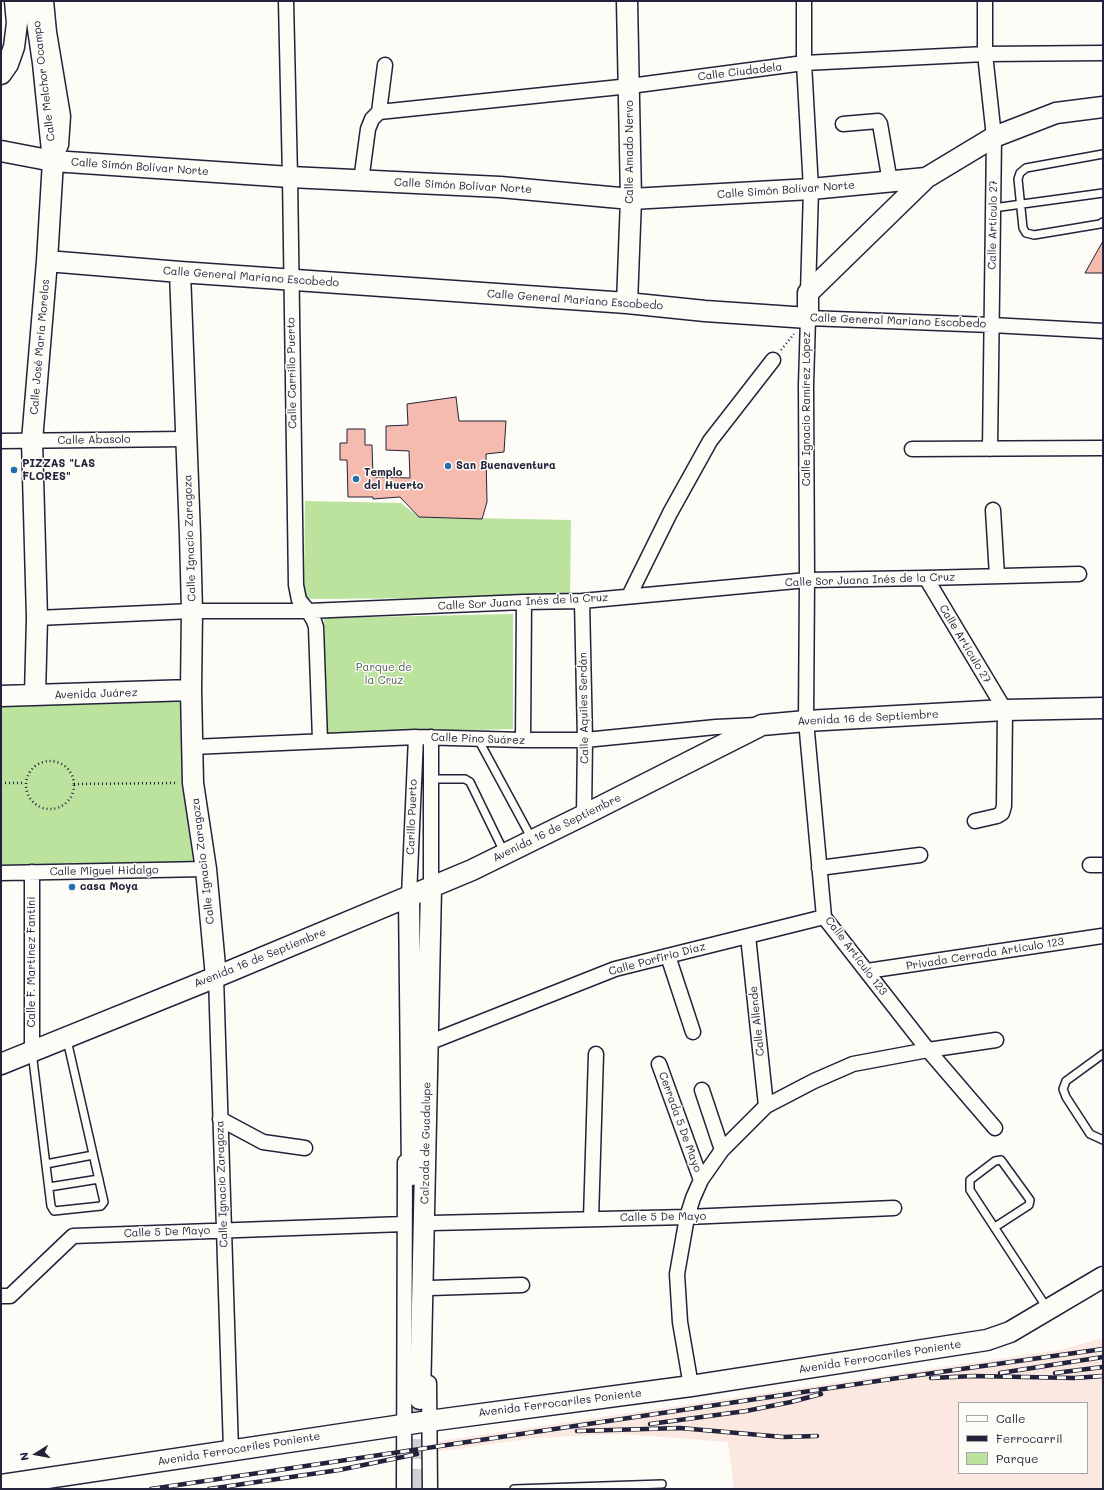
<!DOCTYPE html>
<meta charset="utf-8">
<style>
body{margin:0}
#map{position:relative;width:1104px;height:1490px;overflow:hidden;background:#fdfcf7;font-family:Mali,sans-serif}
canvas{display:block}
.frame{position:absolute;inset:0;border:2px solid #22223b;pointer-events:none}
.legend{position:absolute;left:958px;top:1402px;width:130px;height:72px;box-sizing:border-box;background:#fdfcf7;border:1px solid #a5a5ac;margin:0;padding:5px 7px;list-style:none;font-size:12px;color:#22223b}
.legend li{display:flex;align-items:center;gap:8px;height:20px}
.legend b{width:20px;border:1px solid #a5a5ac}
.north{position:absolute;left:16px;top:1434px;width:40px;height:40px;-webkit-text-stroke:3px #fdfcf7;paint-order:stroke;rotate:259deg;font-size:11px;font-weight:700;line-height:16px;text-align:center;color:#22223b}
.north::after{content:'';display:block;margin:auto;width:14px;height:18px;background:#22223b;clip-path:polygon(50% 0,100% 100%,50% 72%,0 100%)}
</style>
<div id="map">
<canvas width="1104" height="1490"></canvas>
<div class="frame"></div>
<ul class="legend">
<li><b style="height:5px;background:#fdfcf7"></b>Calle</li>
<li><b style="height:5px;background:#22223b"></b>Ferrocarril</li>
<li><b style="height:11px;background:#bbe39e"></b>Parque</li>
</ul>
<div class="north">N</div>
</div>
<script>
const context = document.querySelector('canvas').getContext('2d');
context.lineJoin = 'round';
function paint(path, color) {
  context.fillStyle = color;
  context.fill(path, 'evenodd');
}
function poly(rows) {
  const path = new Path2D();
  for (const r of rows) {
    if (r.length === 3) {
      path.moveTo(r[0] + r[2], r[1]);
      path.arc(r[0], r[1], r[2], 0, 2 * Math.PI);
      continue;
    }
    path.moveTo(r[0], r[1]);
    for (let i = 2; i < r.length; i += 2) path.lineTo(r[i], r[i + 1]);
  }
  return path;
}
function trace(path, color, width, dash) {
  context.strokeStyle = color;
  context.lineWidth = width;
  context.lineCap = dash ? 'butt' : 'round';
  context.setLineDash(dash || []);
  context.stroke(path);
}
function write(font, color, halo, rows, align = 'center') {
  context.font = font + ' Mali,sans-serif';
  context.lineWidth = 3;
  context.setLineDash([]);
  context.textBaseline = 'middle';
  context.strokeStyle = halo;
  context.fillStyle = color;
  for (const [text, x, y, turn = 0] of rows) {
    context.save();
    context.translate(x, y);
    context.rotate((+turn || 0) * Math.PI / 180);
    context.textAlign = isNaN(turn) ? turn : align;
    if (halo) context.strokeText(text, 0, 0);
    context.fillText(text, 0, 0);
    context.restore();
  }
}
paint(poly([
 [1103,1338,1103,1489,734,1489,728,1442,623,1434,534,1438,435,1452,433,1442,1060,1350],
 [959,1403,1087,1403,1087,1473,959,1473]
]), '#fbe8e1');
paint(poly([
 [305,501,401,503,419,517,571,520,570,597,304,599],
 [513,614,513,729,327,734,324,618],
 [191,690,206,869,1,873,1,696]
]), '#bbe39e');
const building = poly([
 [1103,241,1103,273,1085,273,1103,241],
 [456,397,459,421,506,421,504,452,486,454,487,502,482,519,419,517,400,497,373,499,373,497,348,497,347,460,340,460,340,443,347,443,347,429,365,429,365,445,372,445,373,477,410,478,409,451,386,450,386,426,408,425,407,404,456,397]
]);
paint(building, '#f5bbaf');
trace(building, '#22223b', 1);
trace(poly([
 [417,1489,420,1399]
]), '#d1d0d1', 20, [20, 10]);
const lane = poly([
 [1103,154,1026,168,1020,173,1018,179,1023,228,1026,233,1034,235,1100,224,1103,222],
 [993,208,1103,193],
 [478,739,532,839],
 [431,779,465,779,470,782,504,852],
 [32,1052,51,1206,54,1211,101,1206,104,1202,67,1040],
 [1103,1054,1066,1081,1063,1089,1066,1097,1090,1134,1103,1140],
 [46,1164,93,1155],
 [49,1187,99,1179],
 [995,1227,1029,1205,1030,1200,1001,1160,995,1161,970,1180,970,1190,1047,1308],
 [514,1489,662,1484]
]);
const street = poly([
 [46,1,49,32,63,116,61,145,54,159],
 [286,1,290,177,296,585,299,600,308,611,314,621,316,627,320,740],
 [804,1,804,63,811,189,808,293],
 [985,1,985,54,994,137,990,449],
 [379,112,385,65],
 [843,124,878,121,880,124,890,182],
 [361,181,368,129,372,119,379,112,630,86,804,63,985,54,1103,53],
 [1,441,186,439],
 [912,449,1103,448],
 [993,510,997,576],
 [926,578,1005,710,1004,806,1002,813,997,816,975,821],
 [629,596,670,513,710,441,773,360],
 [582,601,585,740,584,815],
 [37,618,192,611,308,611,524,602,582,601,807,580,926,578,1079,574],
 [431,737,431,888],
 [523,740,524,602],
 [192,747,416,737,523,740,585,740,716,727,757,725],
 [1090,865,1103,865],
 [819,868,920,855],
 [32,872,32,1052],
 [1,873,206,869],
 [409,896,416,737],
 [748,936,766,1106],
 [668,956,693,1032],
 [867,971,1102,936],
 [216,977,231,1450],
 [428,1043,615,969,824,917],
 [659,1064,701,1180],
 [702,1090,722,1150],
 [220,1119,263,1142,305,1148],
 [995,1128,928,1050,824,917,806,721,807,580,806,385,808,318,991,325,1103,331],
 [591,1219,596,1054],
 [432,1223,687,1217,894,1208],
 [430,1288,522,1285],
 [1,1296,10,1296,73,1236,404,1224],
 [429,1383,430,1489],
 [691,1386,680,1322,677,1274,687,1217,693,1198,701,1180,722,1150,766,1106,814,1081,853,1064,928,1050,996,1040],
 [404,1489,405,1162]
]);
const secondary = poly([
 [34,1,43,63,53,161,47,261,32,441,37,618,35,695],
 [1,74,8,64,14,47,17,23,15,1],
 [1,151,53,161,290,177,500,187,631,199,811,189,926,178],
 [47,261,180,272,627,303,705,311,808,318,808,293,926,178,994,137,1056,113,1103,107],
 [180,272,190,535,192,611,191,690,193,783,206,869,216,977],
 [627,303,631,199,627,1],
 [1,696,191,690],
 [409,896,412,1175],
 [1,1064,216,977,472,870,584,815,762,725,806,721,1005,710,1103,708],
 [420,1399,431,888],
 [1,1485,429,1421,691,1386,987,1340,1010,1332,1103,1277]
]);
trace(lane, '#22223b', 10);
trace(street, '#22223b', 17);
trace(secondary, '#22223b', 23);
trace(poly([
 [781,350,794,334],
 [50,785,24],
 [1,783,25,783],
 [74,784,177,783]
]), '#22223b', 2.5, [1, 3]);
trace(lane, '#fdfcf7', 7);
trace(street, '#fdfcf7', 14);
trace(secondary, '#fdfcf7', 20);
const rail = poly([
 [1000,1373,1103,1357],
 [1055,1373,1103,1367],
 [931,1378,974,1376,1074,1378,1103,1376],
 [650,1424,746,1411,791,1402,821,1394],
 [577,1431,680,1428,783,1437,817,1436],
 [151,1489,891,1379,1103,1349],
 [209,1489,339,1470,417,1454]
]);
trace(rail, '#22223b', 4.5);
trace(rail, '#fdfcf7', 3, [9]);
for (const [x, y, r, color] of [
 [448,466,4,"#1f6fb2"],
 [14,470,4,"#1f6fb2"],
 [356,479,4,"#1f6fb2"],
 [72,887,4,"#1f6fb2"]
]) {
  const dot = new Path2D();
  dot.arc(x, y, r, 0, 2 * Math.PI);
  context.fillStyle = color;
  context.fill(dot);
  trace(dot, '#fdfcf7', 1.5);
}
write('11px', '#22223b', '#fdfcf7', [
 ["Calle Ciudadela",740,72,-7],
 ["Calle Melchor Ocampo",44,81,-97],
 ["Calle Amado Nervo",630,152,-90],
 ["Calle Simón Bolívar Norte",140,167,4],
 ["Calle Simón Bolívar Norte",463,186,3],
 ["Calle Simón Bolívar Norte",786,190,-4],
 ["Calle Artículo 27",993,225,-89],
 ["Calle General Mariano Escobedo",251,277,4],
 ["Calle General Mariano Escobedo",575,300,4],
 ["Calle General Mariano Escobedo",898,321,2],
 ["Calle José María Morelos",40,347,-85],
 ["Calle Carrillo Puerto",292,373,-91],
 ["Calle Ignacio Ramírez López",807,409,-90],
 ["Calle Abasolo",94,440,-1],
 ["Calle Ignacio Zaragoza",190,538,-92],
 ["Calle Sor Juana Inés de la Cruz",870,580,-2],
 ["Calle Sor Juana Inés de la Cruz",523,602,-3],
 ["Calle Artículo 27",965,644,59],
 ["Avenida Juárez",96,694,-2],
 ["Calle Aquiles Serdán",584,708,-91],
 ["Avenida 16 de Septiembre",868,718,-3],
 ["Calle Pino Suárez",478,739,2],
 ["Carillo Puerto",412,817,-88],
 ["Avenida 16 de Septiembre",557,828,-26],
 ["Calle Ignacio Zaragoza",203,861,-97],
 ["Calle Miguel Hidalgo",104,871,-1],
 ["Privada Cerrada Artículo 123",985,954,-9],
 ["Calle Artículo 123",856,956,53],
 ["Avenida 16 de Septiembre",260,958,-22],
 ["Calle Porfirio Díaz",657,959,-15],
 ["Calle F. Martínez Fantini",32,962,-90],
 ["Calle Allende",757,1021,-96],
 ["Cerrada 5 De Mayo",680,1122,70],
 ["Calzada de Guadalupe",426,1143,-89],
 ["Calle Ignacio Zaragoza",222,1184,-92],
 ["Calle 5 De Mayo",663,1217,-1],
 ["Calle 5 De Mayo",167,1232,-2],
 ["Avenida Ferrocariles Poniente",880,1357,-9],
 ["Avenida Ferrocariles Poniente",560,1403,-7],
 ["Avenida Ferrocariles Poniente",239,1449,-9]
]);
write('bold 11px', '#22223b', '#fdfcf7', [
 ["PIZZAS \"LAS",22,464],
 ["FLORES\"",22,477],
 ["San Buenaventura",456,466],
 ["Templo",364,473],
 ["del Huerto",364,486],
 ["casa Moya",80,887]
], 'left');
write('11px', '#505c59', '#fdfcf7', [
 ["Parque de",384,668],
 ["la Cruz",384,681]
]);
</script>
